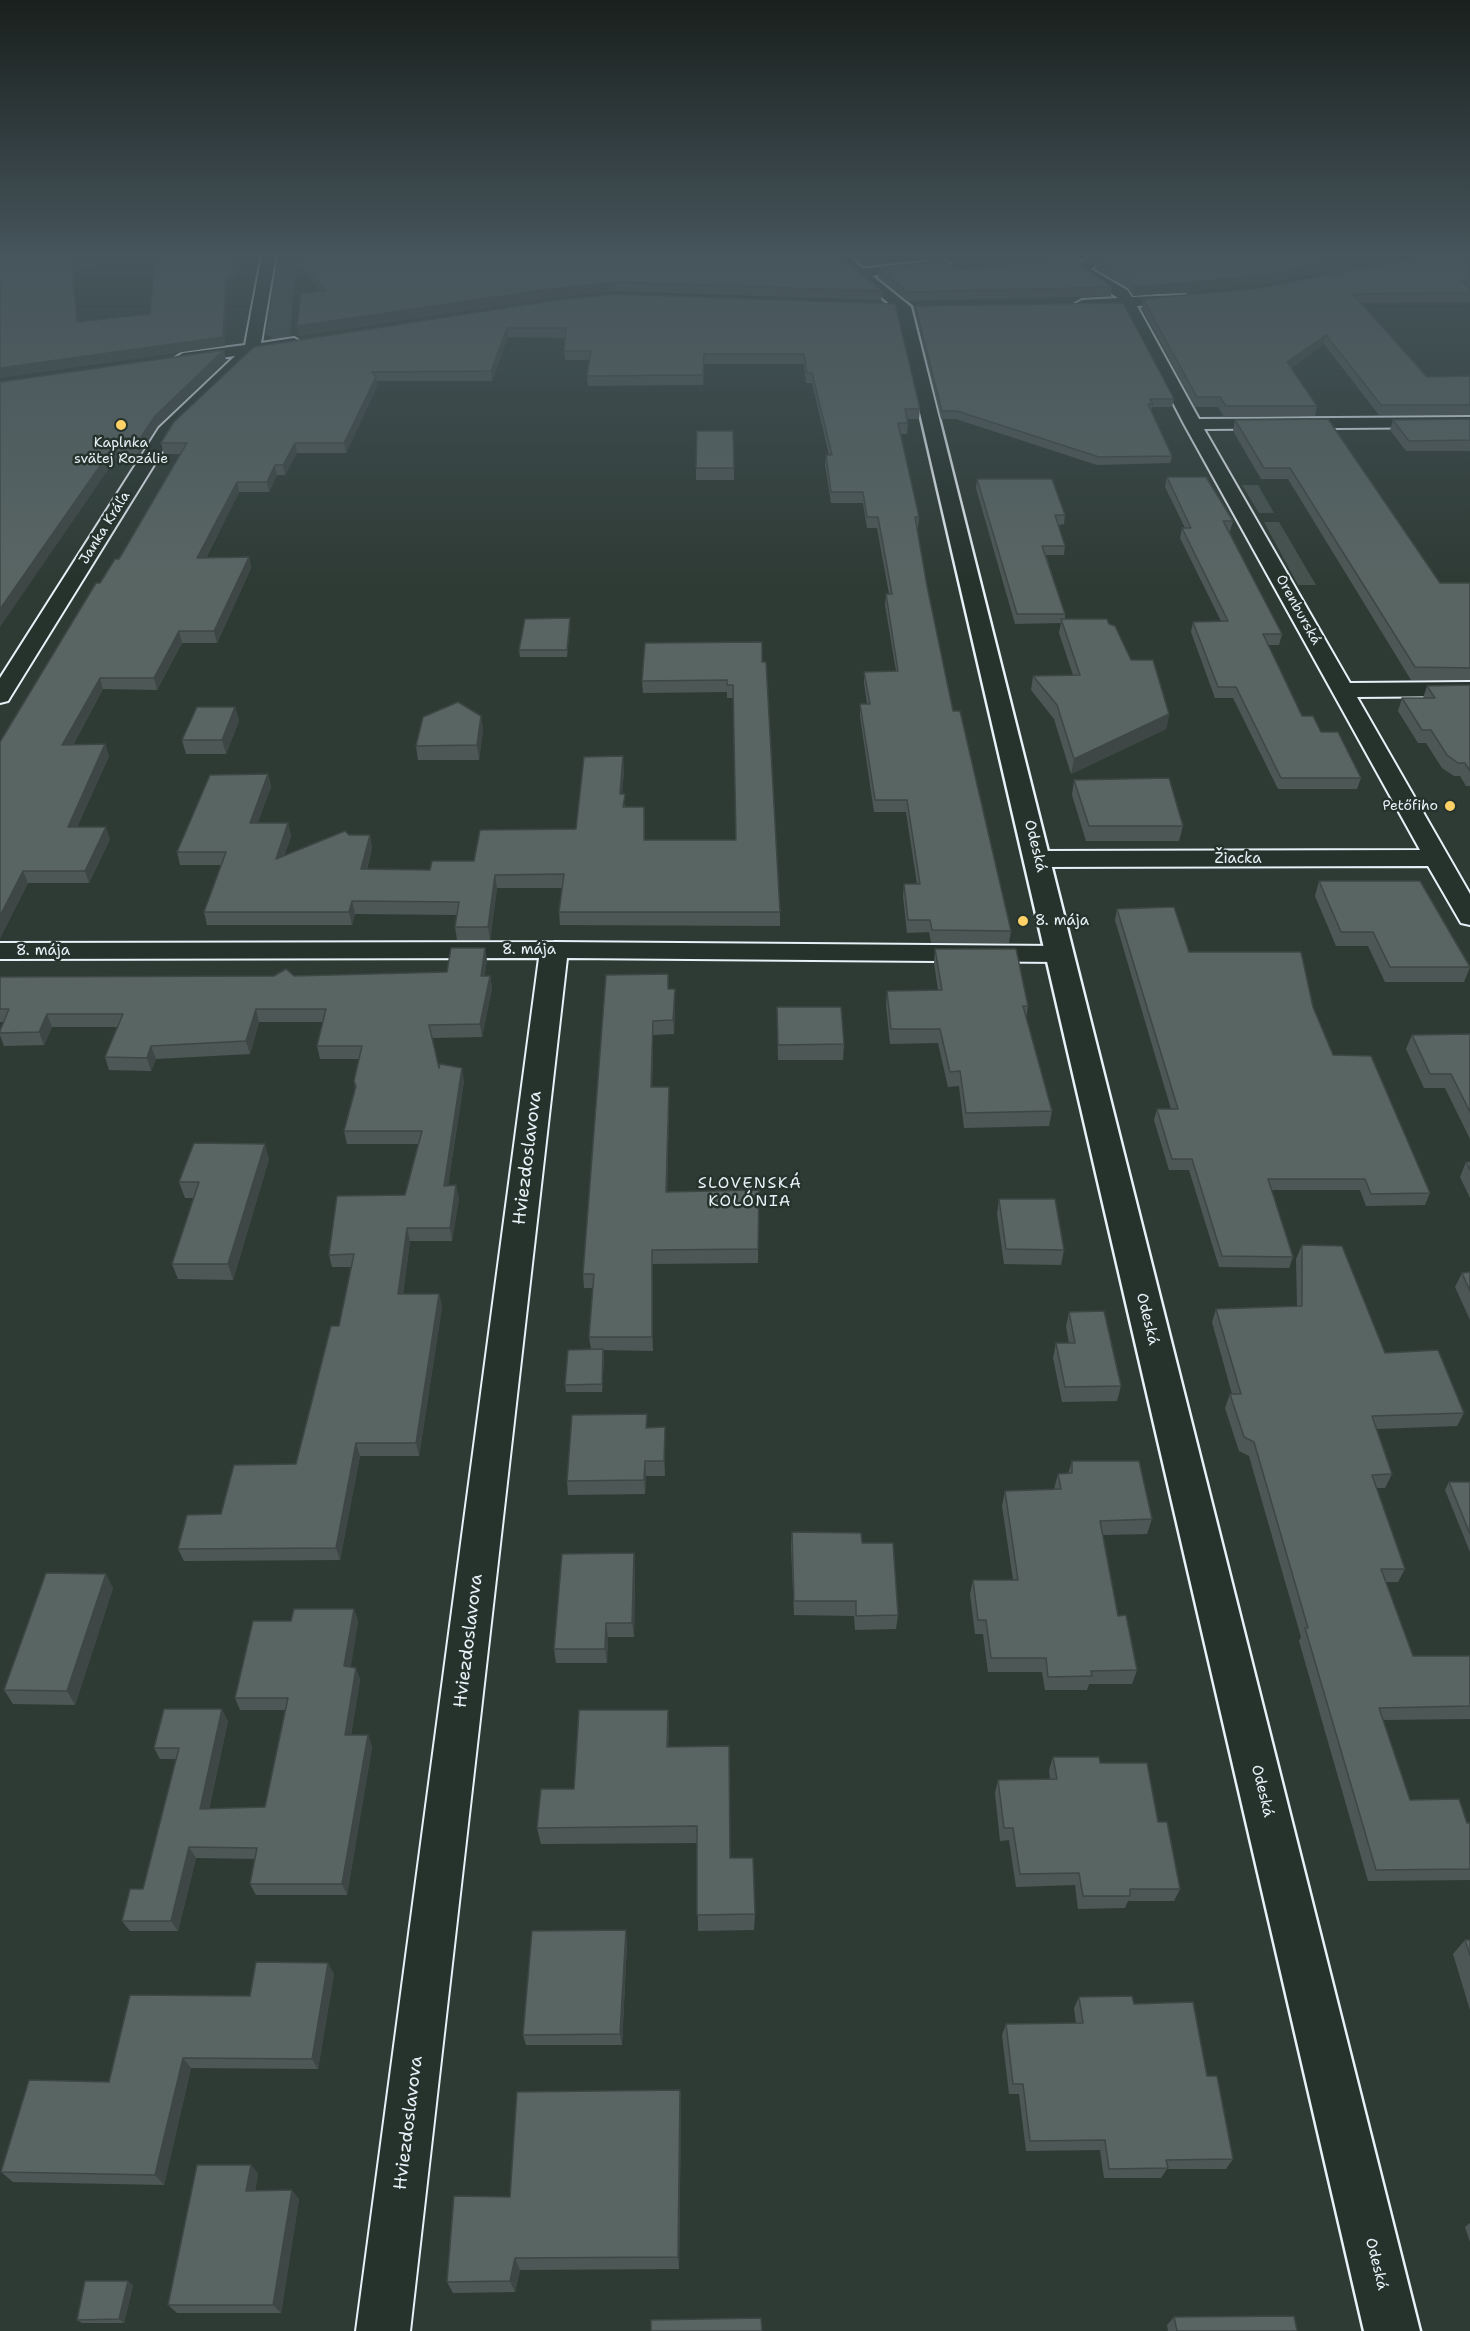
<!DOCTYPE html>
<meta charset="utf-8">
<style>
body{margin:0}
canvas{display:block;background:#2e3b35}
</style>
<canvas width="1470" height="2331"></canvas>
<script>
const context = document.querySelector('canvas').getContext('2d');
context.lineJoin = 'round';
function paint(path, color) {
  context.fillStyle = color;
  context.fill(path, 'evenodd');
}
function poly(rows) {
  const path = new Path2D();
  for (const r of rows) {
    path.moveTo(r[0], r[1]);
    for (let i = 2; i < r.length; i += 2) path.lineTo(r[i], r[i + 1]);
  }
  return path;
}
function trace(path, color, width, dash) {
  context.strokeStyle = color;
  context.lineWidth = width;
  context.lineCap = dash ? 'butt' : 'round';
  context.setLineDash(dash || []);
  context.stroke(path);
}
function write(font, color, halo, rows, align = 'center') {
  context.font = font + ' "Shantell Sans",sans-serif';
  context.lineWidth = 5;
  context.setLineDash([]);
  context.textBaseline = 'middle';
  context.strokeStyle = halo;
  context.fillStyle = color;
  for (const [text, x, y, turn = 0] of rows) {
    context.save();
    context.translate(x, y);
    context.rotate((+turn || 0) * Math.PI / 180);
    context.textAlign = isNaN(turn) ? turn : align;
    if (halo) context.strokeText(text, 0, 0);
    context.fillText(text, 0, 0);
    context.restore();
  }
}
paint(poly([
 [278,254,297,254,290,337,274,339,266,334],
 [1242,485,1258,485,1274,513,1259,513],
 [1264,522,1279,522,1316,585,1298,585]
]), '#45524e');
const minor = poly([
 [262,254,276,254,261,343,294,338,302,343,294,348,256,353,175,431,11,696,8,701,0,703,0,678,159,428,235,356,183,363,175,358,183,353,245,345,262,254],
 [922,254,938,254,950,264,943,268,860,277,853,273,860,269,930,261,922,254],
 [1093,254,1109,254,1091,269,1127,290,1132,297,1185,295,1192,299,1185,303,1137,306,1199,419,1470,417,1470,427,1204,429,1350,683,1470,682,1470,696,1357,697,1470,894,1470,925,1461,923,1428,866,1038,867,1029,864,1025,859,1029,854,1038,851,1420,850,1184,424,1123,306,1082,308,1075,304,1082,300,1118,298,1077,271,1080,263,1093,254],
 [554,942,1059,946,1069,948,1073,954,1069,960,1059,962,567,958,410,2331,356,2331,539,958,0,959,0,943,554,942]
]);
const tertiary = poly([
 [829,254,845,254,911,307,1420,2331,1364,2331,896,309,829,254]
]);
trace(minor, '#e8f1f8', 4);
trace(tertiary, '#e8f1f8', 5);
paint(minor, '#26332d');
paint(tertiary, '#26332d');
paint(poly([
 [292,254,837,254,882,291,881,300,615,291,550,298,299,336,297,326,321,292],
 [849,254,925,254,925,259,864,266],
 [942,254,1089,254,1079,261,1078,264,1112,287,1111,296,907,301,878,277,878,268,960,270,1051,259,1053,258,1050,256,962,266],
 [1103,254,1410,254,1258,285,1133,296,1128,288,1095,269,1096,260],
 [1470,254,1470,302,1361,303,1427,377,1470,376,1470,415,1379,415,1324,344,1291,368,1317,406,1315,416,1224,417,1218,407,1195,407,1142,308,1143,299,1260,288],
 [550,301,895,304,920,409,919,419,907,419,908,423,907,434,900,434,919,517,918,528,916,528,927,586,953,711,1011,931,1009,943,931,943,929,932,907,933,903,896,904,884,917,884,906,812,874,812,860,716,860,704,867,704,864,683,864,672,896,671,885,605,886,594,889,594,877,528,867,528,863,503,831,503,825,465,826,455,829,455,812,383,806,383,804,364,704,364,703,385,588,386,587,376,590,360,565,360,564,351,565,338,508,337,492,381,376,381,377,387,346,453,297,453,285,475,277,475,269,492,239,492,206,558,249,557,251,568,217,643,182,643,157,690,103,689,73,745,105,744,109,756,77,827,110,839,89,883,28,883,0,938,0,742,100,583,119,559,181,454,164,454,161,443],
 [915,306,1174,399,1172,407,1152,407,1151,411,1172,456,1170,463,1097,465,956,419,941,419,915,313],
 [226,360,157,426,140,454,119,454,0,382],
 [1470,419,1470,451,1406,451,1390,430,1393,420],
 [1235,420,1440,583,1470,583,1470,680,1411,680,1288,479,1261,479,1233,431],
 [696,468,734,468,734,480,696,480],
 [1167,477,1233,521,1230,531,1229,531,1282,634,1279,645,1268,645,1302,716,1321,732,1361,778,1357,789,1278,789,1233,698,1215,698,1191,632,1193,622,1221,621,1180,538,1182,528,1185,528,1165,487],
 [977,479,1065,515,1064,524,1058,525,1065,546,1064,555,1046,555,1065,614,1065,619,1109,624,1131,660,1169,714,1166,729,1071,774,1054,719,1031,690,1033,676,1073,675,1059,633,1061,623,1015,624,976,488],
 [570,625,567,657,520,657,519,650],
 [762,662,780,912,780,926,560,925,559,912,562,888,497,888,490,940,457,940,455,927,457,915,355,914,352,925,207,925,204,912,221,865,180,865,177,852,268,774,271,787,257,823,288,823,291,836,284,856,349,835,370,835,372,848,367,869,430,870,474,861,576,829,624,769,622,794,625,807,645,820,645,840,736,840,733,698,727,698,727,692,643,693,642,681],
 [1470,685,1470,786,1466,786,1460,776,1454,776,1442,768,1426,743,1418,743,1398,711,1402,698,1423,698,1427,686],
 [235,707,239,721,226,754,186,754,182,740],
 [481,716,483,730,479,760,418,760,416,746],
 [1074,780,1183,826,1179,841,1086,841,1072,795],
 [1319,881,1470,967,1464,982,1385,982,1368,946,1336,946,1315,896],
 [1117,909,1189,952,1313,1007,1333,1055,1430,1193,1425,1205,1366,1206,1360,1190,1271,1190,1293,1257,1289,1268,1219,1267,1189,1170,1169,1170,1154,1120,1157,1109,1171,1109,1115,920],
 [935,949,1028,1006,1026,1019,1052,1111,1049,1126,964,1128,959,1086,948,1087,938,1043,890,1044,886,1005,887,991,938,990,934,963],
 [487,960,484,976,490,976,492,988,482,1037,432,1038,439,1068,464,1081,448,1186,459,1198,452,1241,410,1241,403,1294,439,1294,442,1307,419,1456,360,1456,340,1560,184,1561,178,1549,221,1514,296,1464,339,1326,352,1267,332,1267,329,1255,405,1195,418,1144,347,1144,344,1131,355,1089,354,1081,359,1059,320,1059,317,1046,323,1022,259,1022,250,1054,156,1059,151,1071,109,1070,105,1057,118,1027,52,1027,44,1045,4,1046,0,1035,0,1031,4,1022,0,1022,0,977,294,976,447,972],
 [606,975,668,989,675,989,675,1003,674,1034,653,1035,652,1087,669,1101,667,1192,759,1190,758,1263,652,1264,653,1351,603,1350,604,1357,602,1392,566,1392,565,1385,591,1349,589,1337,593,1288,584,1288,583,1274],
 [777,1007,844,1044,843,1060,778,1060],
 [1470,1034,1470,1139,1445,1088,1424,1088,1406,1049,1412,1035],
 [269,1159,233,1280,178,1279,172,1264,194,1198,185,1198,179,1182],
 [1466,1162,1470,1162,1470,1198,1460,1177],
 [999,1199,1064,1250,1061,1265,1004,1264,997,1214],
 [1302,1245,1385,1353,1464,1413,1457,1426,1376,1429,1392,1474,1385,1488,1376,1488,1405,1569,1398,1582,1386,1582,1413,1656,1470,1656,1470,1719,1383,1720,1410,1800,1467,1823,1470,1823,1470,1880,1368,1881,1299,1641,1301,1637,1249,1456,1239,1451,1225,1408,1230,1394,1232,1394,1212,1322,1216,1309,1297,1306,1296,1259],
 [1470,1272,1470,1320,1455,1287,1462,1273],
 [1069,1312,1121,1386,1117,1401,1062,1402,1053,1358,1056,1343,1069,1343,1066,1327],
 [648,1428,665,1442,665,1476,646,1476,645,1494,568,1495,567,1481],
 [1072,1461,1152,1519,1147,1534,1103,1535,1118,1616,1137,1670,1132,1684,1089,1684,1087,1690,1045,1690,1042,1672,988,1672,983,1634,975,1634,970,1594,973,1580,1013,1580,1002,1506,1005,1491,1054,1489,1058,1474,1068,1474],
 [1449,1482,1470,1482,1470,1552,1445,1490],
 [792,1532,862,1543,898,1615,896,1629,855,1630,854,1616,794,1615,791,1546],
 [635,1567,634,1637,608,1637,607,1663,556,1663,554,1649],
 [113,1588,75,1705,13,1704,4,1690],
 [354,1609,358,1622,350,1667,356,1668,360,1680,351,1735,368,1735,372,1747,347,1895,256,1895,250,1884,255,1859,196,1858,178,1931,130,1931,122,1921,143,1889,176,1759,160,1759,154,1748,228,1721,209,1809,265,1807,285,1710,240,1710,235,1698,291,1621],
 [669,1727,668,1747,730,1858,755,1914,754,1930,698,1931,697,1843,541,1844,537,1828,574,1789],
 [1053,1757,1100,1763,1158,1822,1180,1889,1174,1901,1128,1901,1125,1908,1078,1909,1075,1885,1016,1887,1009,1840,1000,1841,995,1793,998,1780,1050,1779,1049,1770],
 [1465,1940,1470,1940,1470,2010,1453,1954],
 [627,1942,622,2045,526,2045,523,2035],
 [334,1974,318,2069,191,2068,164,2185,13,2182,1,2172,109,2082,250,1996],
 [1079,1997,1134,2004,1207,2076,1233,2159,1226,2169,1167,2169,1161,2178,1104,2178,1100,2150,1026,2151,1019,2094,1009,2094,1002,2035,1006,2024,1076,2023,1074,2008],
 [680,2090,681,2105,679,2269,520,2270,515,2292,453,2293,447,2282,510,2197],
 [251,2165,258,2174,255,2191,299,2199,281,2313,177,2313,168,2305],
 [1470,2223,1470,2242,1465,2227],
 [133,2285,124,2323,82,2323,77,2320],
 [1174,2317,1297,2331,1168,2331,1167,2325]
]), '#4d5755');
paint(poly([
 [139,254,156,254,158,261,74,270,79,332,77,322,72,261],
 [237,254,241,254,232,288,228,288,225,346,0,378,0,368,223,337,226,279],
 [894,254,925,254,925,259,864,266,864,257],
 [987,254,1050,254,1050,256,962,266,962,257],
 [1079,254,1089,254,1079,261,1075,272,1076,263],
 [1369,254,1410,254,1258,285,1133,296,1135,287],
 [614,282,615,291,550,298,299,336,297,326,549,289],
 [507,328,508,337,492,381,491,371],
 [1326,335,1324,344,1285,372,1287,362],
 [224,350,226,360,157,426,140,454,137,443,155,416],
 [376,377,377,387,346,453,344,443],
 [116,443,119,454,0,627,0,609],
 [295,443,297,453,285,475,283,465],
 [275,465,277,475,269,492,267,482],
 [237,482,239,492,200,569,197,558],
 [249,557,251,568,217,643,214,631],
 [570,618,570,625,567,657,567,650],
 [179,631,182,643,157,690,154,678],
 [100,678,103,689,66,757,62,745],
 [235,707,239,721,226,754,222,740],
 [1169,714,1166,729,1071,774,1074,759],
 [481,716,483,730,479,760,477,745],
 [105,744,109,756,72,839,68,827],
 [623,756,624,769,621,807,620,794],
 [268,774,271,787,253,836,250,823],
 [644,807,645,820,644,853],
 [288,823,291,836,279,872,276,859],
 [106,827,110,839,89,883,85,871],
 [370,835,372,848,363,882,361,869],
 [23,871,28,883,0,938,0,916],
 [495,875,497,888,490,940,488,927],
 [352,901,355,914,352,925,349,912],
 [485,948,487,960,483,989,481,976],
 [490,976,492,988,482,1037,480,1024],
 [675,989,675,1003,674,1034,673,1020],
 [256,1009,259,1022,250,1054,246,1041],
 [47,1014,52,1027,44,1045,39,1032],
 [653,1021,653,1035,652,1101,651,1087],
 [151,1046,156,1059,151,1071,147,1058],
 [462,1068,464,1081,446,1198,444,1186],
 [669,1087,669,1101,667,1206,666,1192],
 [265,1144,269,1159,233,1280,228,1264],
 [456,1185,459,1198,452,1241,450,1228],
 [407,1228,410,1241,401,1307,398,1294],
 [652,1250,652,1264,653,1351,652,1337],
 [439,1294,442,1307,419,1456,416,1443],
 [603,1349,604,1357,602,1392,602,1384],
 [665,1427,665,1476,664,1461],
 [356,1443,360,1456,340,1560,336,1548],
 [645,1461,646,1476,645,1494,644,1480],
 [634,1553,635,1567,634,1637,632,1623],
 [106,1574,113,1588,75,1705,67,1691],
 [354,1609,358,1622,349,1679,344,1666],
 [606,1623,608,1637,607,1663,605,1649],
 [356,1668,360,1680,349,1747,345,1735],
 [222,1709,228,1721,206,1821,200,1809],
 [668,1710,669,1727,668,1764,667,1747],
 [368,1735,372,1747,347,1895,342,1884],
 [189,1847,196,1858,178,1931,171,1921],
 [626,1930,627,1942,622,2045,620,2034],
 [328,1963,334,1974,318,2069,312,2059],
 [183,2058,191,2068,164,2185,155,2175],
 [680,2090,681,2105,679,2269,678,2257],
 [251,2165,258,2174,254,2200,246,2191],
 [292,2190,299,2199,281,2313,273,2305],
 [515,2258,520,2270,515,2292,510,2281],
 [128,2281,133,2285,124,2323,119,2319]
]), '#3e4745');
const building = poly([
 [0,254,139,254,72,261,77,322,150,314,155,254,237,254,230,279,226,279,223,337,0,368,0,254],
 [297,254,837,254,882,291,614,282,549,289,297,326,301,293,326,291,297,254],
 [860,254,894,254,864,257,860,254],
 [958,254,987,254,962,257,958,254],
 [1058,254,1079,254,1076,263,1112,287,907,292,878,268,941,261,960,270,1051,259,1058,254],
 [1103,254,1369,254,1260,276,1135,287,1130,279,1096,260,1103,254],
 [1432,254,1470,254,1470,280,1461,280,1470,288,1470,293,1353,294,1427,377,1470,376,1470,405,1381,405,1326,335,1287,362,1317,406,1226,406,1220,397,1197,397,1143,299,1260,288,1432,254],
 [615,294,895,304,920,409,905,409,908,423,898,423,919,517,915,517,927,586,953,711,960,711,1011,931,932,930,930,920,908,920,904,884,920,884,907,800,875,800,860,704,870,704,864,672,898,671,886,594,892,594,878,517,867,517,863,492,831,492,826,455,832,455,812,373,807,373,804,354,704,354,703,375,587,376,591,351,564,351,566,328,507,328,491,371,372,372,376,377,344,443,295,443,283,465,275,465,267,482,237,482,197,558,249,557,214,631,179,631,154,678,100,678,62,745,105,744,68,827,106,827,85,871,23,871,0,916,0,742,96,583,100,583,115,559,119,559,187,443,161,443,174,422,254,347,550,301,615,294],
 [1123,303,1174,399,1150,399,1153,404,1148,404,1172,456,1099,457,957,411,942,411,915,306,1123,303],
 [224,350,155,416,137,443,116,443,0,609,0,382,224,350],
 [1328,419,1440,583,1470,583,1470,668,1415,667,1290,468,1264,468,1235,420,1328,419],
 [1470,419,1470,440,1409,441,1393,420,1470,419],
 [697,431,733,431,734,468,696,468,697,431],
 [1167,477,1206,477,1233,521,1223,521,1282,634,1263,634,1302,716,1313,716,1321,732,1338,732,1361,778,1281,778,1236,687,1218,687,1193,622,1228,621,1182,528,1191,528,1167,477],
 [977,479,1052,479,1065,515,1055,515,1065,546,1042,546,1065,614,1017,614,977,479],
 [570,618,567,650,519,650,525,619,570,618],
 [1061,619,1107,619,1109,624,1115,626,1131,660,1153,660,1169,714,1074,759,1057,705,1033,676,1080,675,1061,619],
 [762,642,762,662,766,662,780,912,559,912,564,874,495,875,488,927,455,927,459,902,352,901,349,912,204,912,226,852,177,852,210,775,268,774,250,823,288,823,276,859,345,831,349,835,370,835,361,869,430,870,432,861,474,861,480,830,576,829,584,757,623,756,620,794,625,794,623,807,644,807,644,840,736,840,733,685,727,685,727,680,642,681,645,643,762,642],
 [1470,685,1470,771,1465,763,1458,763,1447,755,1431,730,1422,730,1402,698,1435,698,1427,686,1470,685],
 [458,702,481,716,477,745,416,746,423,717,458,702],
 [197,707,235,707,222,740,182,740,197,707],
 [1169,778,1183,826,1089,826,1074,780,1169,778],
 [1319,881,1420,881,1470,967,1390,967,1373,932,1341,932,1319,881],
 [1174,907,1189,952,1301,952,1313,1007,1333,1055,1371,1056,1430,1193,1371,1194,1365,1179,1268,1179,1293,1257,1222,1256,1192,1159,1172,1159,1157,1109,1178,1109,1117,909,1174,907],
 [451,948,485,948,481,976,490,976,480,1024,429,1025,439,1068,440,1064,462,1068,444,1186,456,1185,450,1228,407,1228,398,1294,439,1294,416,1443,356,1443,336,1548,178,1549,187,1515,221,1514,234,1465,296,1464,331,1326,339,1326,354,1254,329,1255,337,1196,405,1195,422,1131,344,1131,356,1086,354,1081,362,1046,317,1046,326,1009,256,1009,246,1041,151,1046,147,1058,105,1057,123,1014,47,1014,39,1032,0,1033,0,1031,9,1009,0,1009,0,977,274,976,286,969,294,976,447,972,451,948],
 [935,949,1016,949,1028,1006,1023,1006,1052,1111,966,1113,960,1071,950,1072,940,1029,891,1029,887,991,942,990,935,949],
 [668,974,668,989,675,989,673,1020,653,1021,651,1087,669,1087,666,1192,759,1190,758,1249,652,1250,652,1337,589,1337,594,1274,583,1274,606,975,668,974],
 [777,1007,841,1007,844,1044,778,1045,777,1007],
 [1470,1034,1470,1112,1451,1074,1430,1074,1412,1035,1470,1034],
 [194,1143,265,1144,228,1264,172,1264,199,1182,179,1182,194,1143],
 [1466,1162,1470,1162,1470,1170,1466,1162],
 [999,1199,1055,1199,1064,1250,1006,1249,999,1199],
 [1302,1245,1342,1246,1385,1353,1438,1350,1464,1413,1372,1416,1392,1474,1372,1475,1405,1569,1381,1569,1413,1656,1470,1656,1470,1706,1379,1708,1410,1800,1459,1799,1467,1823,1470,1823,1470,1869,1376,1870,1305,1628,1308,1628,1254,1442,1244,1437,1230,1394,1241,1394,1216,1309,1302,1306,1302,1245],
 [1470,1272,1470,1291,1462,1273,1470,1272],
 [1104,1311,1121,1386,1065,1387,1056,1343,1075,1343,1069,1312,1104,1311],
 [603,1349,602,1384,565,1385,568,1350,603,1349],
 [647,1414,646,1428,665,1427,664,1461,645,1461,644,1480,567,1481,572,1415,647,1414],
 [1072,1461,1139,1461,1152,1519,1100,1521,1118,1616,1126,1615,1137,1670,1091,1671,1092,1676,1048,1677,1046,1658,991,1658,986,1620,978,1620,973,1580,1018,1580,1005,1491,1061,1489,1058,1474,1072,1473,1072,1461],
 [1449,1482,1470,1482,1470,1534,1449,1482],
 [792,1532,861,1533,862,1543,893,1543,898,1615,856,1616,856,1601,794,1601,792,1532],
 [634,1553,632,1623,606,1623,605,1649,554,1649,562,1554,634,1553],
 [46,1573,106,1574,67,1691,4,1690,46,1573],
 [294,1609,354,1609,344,1666,356,1668,345,1735,368,1735,342,1884,250,1884,257,1848,189,1847,171,1921,122,1921,130,1889,143,1889,179,1748,154,1748,164,1709,222,1709,200,1809,265,1807,288,1698,235,1698,253,1621,291,1621,294,1609],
 [579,1710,668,1710,667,1747,729,1746,730,1858,753,1858,755,1914,697,1915,697,1826,537,1828,541,1789,574,1789,579,1710],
 [1053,1757,1099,1757,1100,1763,1147,1763,1158,1822,1167,1822,1180,1889,1130,1889,1130,1896,1083,1896,1079,1873,1020,1874,1013,1828,1004,1828,998,1780,1057,1779,1053,1757],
 [626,1930,620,2034,523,2035,532,1931,626,1930],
 [1465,1940,1470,1940,1470,1955,1465,1940],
 [256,1962,328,1963,312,2059,183,2058,155,2175,1,2172,29,2080,109,2082,130,1995,250,1996,256,1962],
 [1132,1996,1134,2004,1193,2002,1207,2076,1217,2076,1233,2159,1166,2160,1168,2168,1109,2169,1105,2140,1030,2141,1023,2084,1013,2084,1006,2024,1083,2023,1079,1997,1132,1996],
 [680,2090,678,2257,515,2258,510,2281,447,2282,454,2196,510,2197,517,2092,680,2090],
 [197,2165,251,2165,246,2191,292,2190,273,2305,168,2305,197,2165],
 [85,2281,128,2281,119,2319,77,2320,85,2281],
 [1294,2316,1297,2331,1177,2331,1174,2317,1294,2316],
 [761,2318,762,2331,651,2331,651,2320,761,2318]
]);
paint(building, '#596563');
trace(building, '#3e4745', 1.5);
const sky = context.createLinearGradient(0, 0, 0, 580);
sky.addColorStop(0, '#19201d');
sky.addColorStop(0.44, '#46555c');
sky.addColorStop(1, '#46555c00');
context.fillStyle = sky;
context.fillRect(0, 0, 1470, 580);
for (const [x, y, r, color] of [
 [121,425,6,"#ffd166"],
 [1450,806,6,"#ffd166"],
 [1023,921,6,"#ffd166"]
]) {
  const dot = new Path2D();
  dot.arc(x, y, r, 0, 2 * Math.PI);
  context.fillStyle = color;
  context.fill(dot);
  trace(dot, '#26332d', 2);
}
write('14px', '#e8f1f8', '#26332d', [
 ["Kaplnka",121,443],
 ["svätej Rozálie",121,459],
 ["Petőfiho",1438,806,"right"]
]);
write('14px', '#e8f1f8', '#26332d', [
 ["Janka Kráľa",105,528,-58],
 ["Orenburská",1298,610,61]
]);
write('15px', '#e8f1f8', '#26332d', [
 ["Odeská",1035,846,76],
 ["Žiacka",1238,859],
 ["8. mája",529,950],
 ["8. mája",43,951],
 ["Odeská",1147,1319,76],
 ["Odeská",1262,1791,76],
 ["Odeská",1376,2264,76]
]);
write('15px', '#e8f1f8', '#26332d', [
 ["8. mája",1035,921]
], 'left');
context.letterSpacing = '1.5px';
write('16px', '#e8f1f8', '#26332d', [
 ["SLOVENSKÁ",750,1184],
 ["KOLÓNIA",750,1202]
]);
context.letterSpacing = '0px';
write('18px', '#e8f1f8', '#26332d', [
 ["Hviezdoslavova",528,1158,-83],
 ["Hviezdoslavova",469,1641,-83],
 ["Hviezdoslavova",409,2123,-83]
]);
</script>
